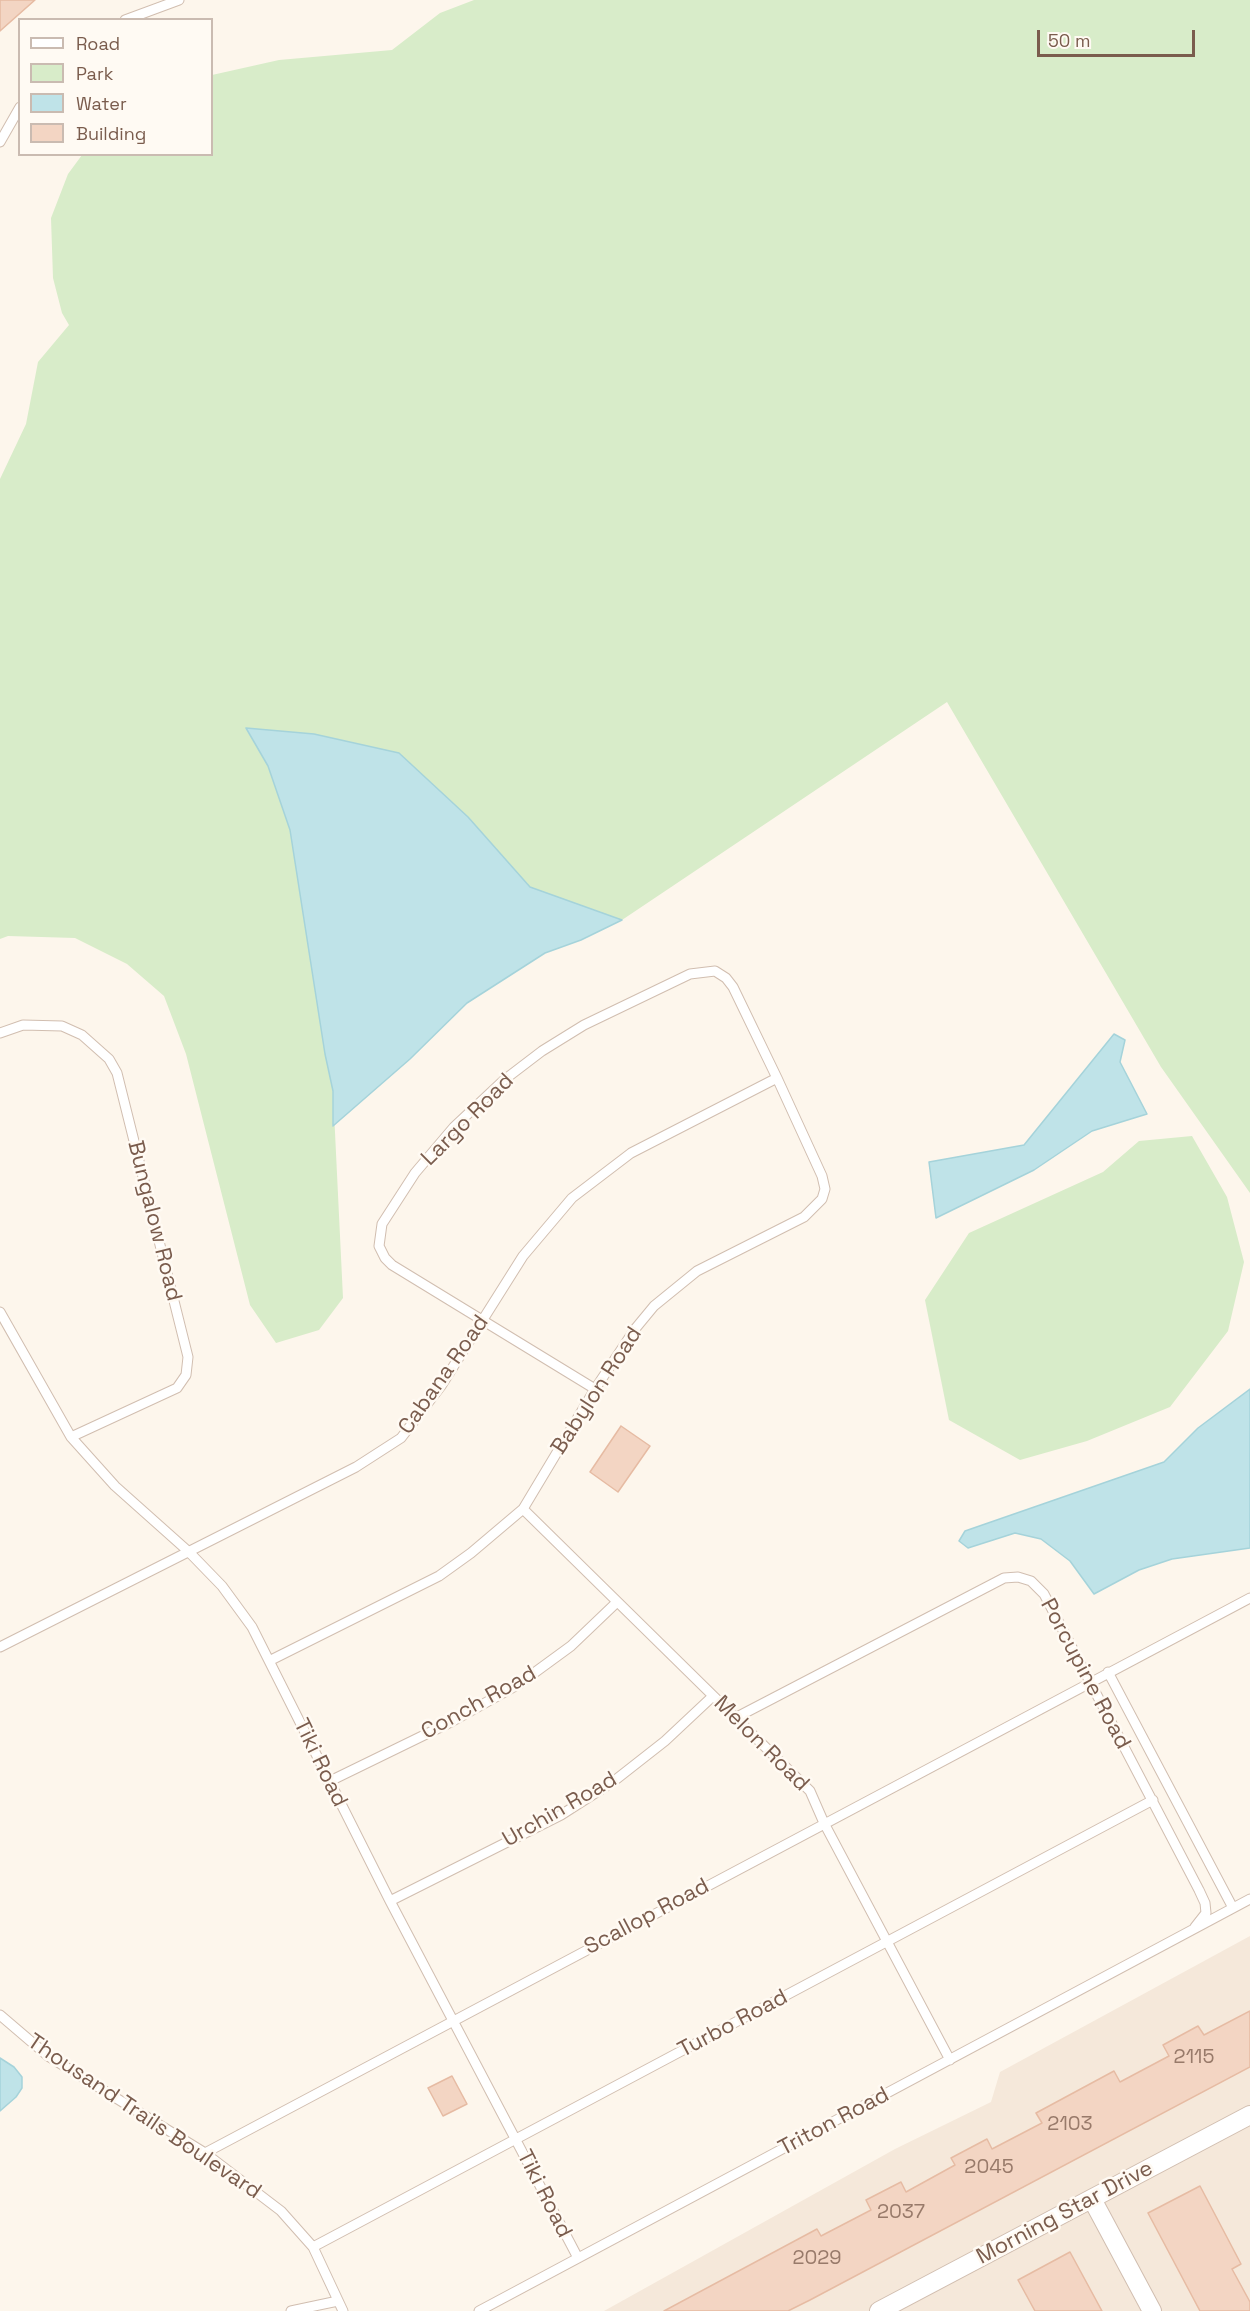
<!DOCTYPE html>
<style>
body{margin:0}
#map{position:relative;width:1250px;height:2311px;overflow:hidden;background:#fdf6ec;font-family:"Space Grotesk",sans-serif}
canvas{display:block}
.legend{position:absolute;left:18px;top:18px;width:195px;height:138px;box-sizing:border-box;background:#fffaf3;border:2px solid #cabbb1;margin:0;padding:8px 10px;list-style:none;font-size:18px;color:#7a5c4d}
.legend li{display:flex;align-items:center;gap:12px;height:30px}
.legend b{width:30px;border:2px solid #cabbb1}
.scale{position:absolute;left:1037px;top:30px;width:158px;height:27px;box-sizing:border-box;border:3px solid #7a5c4d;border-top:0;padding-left:8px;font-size:18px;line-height:21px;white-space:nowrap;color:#7a5c4d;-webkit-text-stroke:4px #fffaf3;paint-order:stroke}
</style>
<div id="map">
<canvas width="1250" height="2311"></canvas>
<ul class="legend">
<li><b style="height:8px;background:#fff"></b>Road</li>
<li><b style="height:16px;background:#d8ecc9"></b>Park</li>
<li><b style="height:16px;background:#bfe3e8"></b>Water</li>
<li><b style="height:16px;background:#f3d5c3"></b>Building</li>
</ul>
<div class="scale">50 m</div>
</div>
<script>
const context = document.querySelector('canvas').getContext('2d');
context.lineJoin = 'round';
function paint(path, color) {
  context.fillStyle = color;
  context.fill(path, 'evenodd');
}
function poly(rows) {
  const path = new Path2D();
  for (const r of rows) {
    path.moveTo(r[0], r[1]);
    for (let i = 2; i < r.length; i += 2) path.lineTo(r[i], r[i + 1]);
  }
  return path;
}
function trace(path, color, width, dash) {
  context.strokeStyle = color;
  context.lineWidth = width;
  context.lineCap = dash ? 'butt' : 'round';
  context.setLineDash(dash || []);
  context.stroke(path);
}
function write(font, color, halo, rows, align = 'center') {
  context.font = font + ' "Space Grotesk",sans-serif';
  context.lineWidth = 5;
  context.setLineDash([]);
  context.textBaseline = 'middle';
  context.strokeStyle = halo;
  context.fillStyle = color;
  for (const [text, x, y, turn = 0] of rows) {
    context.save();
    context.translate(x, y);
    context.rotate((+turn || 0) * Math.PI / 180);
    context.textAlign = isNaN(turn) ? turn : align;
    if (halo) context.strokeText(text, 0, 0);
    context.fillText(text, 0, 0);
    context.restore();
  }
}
paint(poly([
 [1250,1936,1250,2311,604,2311,895,2149,991,2102,1000,2072]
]), '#f5e8da');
paint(poly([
 [474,0,1250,0,1250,1193,1161,1067,947,702,622,920,530,887,468,817,399,753,247,728,268,766,290,830,325,1054,333,1091,343,1298,319,1330,276,1343,250,1305,186,1054,164,996,127,964,75,938,8,936,0,939,0,479,26,424,38,362,69,325,62,313,53,278,51,218,68,174,82,155,212,154,212,75,279,60,392,50,440,13],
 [1192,1136,1227,1197,1244,1262,1228,1331,1170,1407,1087,1441,1020,1460,949,1420,925,1300,969,1233,1103,1172,1139,1141]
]), '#d8ecc9');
const water = poly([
 [246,728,314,734,399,753,468,817,530,887,622,920,581,940,545,953,467,1003,410,1059,333,1126,333,1091,325,1054,290,830,268,766,246,728],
 [1114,1034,1125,1040,1120,1062,1147,1114,1092,1131,1034,1170,936,1218,929,1162,1024,1145,1114,1034],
 [1250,1389,1250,1548,1172,1559,1139,1570,1094,1594,1070,1561,1041,1539,1015,1533,968,1548,959,1541,965,1531,1164,1462,1198,1428,1250,1389],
 [0,2058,14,2067,22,2077,22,2088,16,2097,0,2111,0,2058]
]);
paint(water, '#bfe3e8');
trace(water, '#a5d3da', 1.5);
const building = poly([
 [0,0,35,0,0,31,0,0],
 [621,1426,650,1446,618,1492,590,1472,621,1426],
 [1250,2011,1250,2067,810,2300,788,2311,664,2311,817,2229,821,2236,871,2210,866,2200,901,2182,906,2192,955,2165,951,2158,987,2139,992,2149,1042,2123,1036,2113,1114,2071,1120,2082,1169,2056,1163,2045,1198,2026,1204,2035,1250,2011],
 [452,2076,467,2104,443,2116,428,2088,452,2076],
 [1200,2186,1241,2264,1232,2269,1250,2302,1250,2311,1200,2311,1148,2213,1200,2186],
 [1070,2252,1102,2311,1035,2311,1018,2280,1070,2252]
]);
paint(building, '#f3d5c3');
trace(building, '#e6bba3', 1.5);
const service = poly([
 [125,20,179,0],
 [0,142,20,107],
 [0,1033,23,1025,62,1026,82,1035,109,1059,117,1073,188,1357,186,1375,177,1388,71,1437],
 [0,1312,71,1437,115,1486,189,1552,222,1586,252,1627,390,1901,578,2258],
 [523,1509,810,1791,824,1823,950,2060],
 [0,1647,356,1467,401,1438,441,1386,523,1256,572,1198,631,1153,777,1078],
 [271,1660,439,1576,471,1553,523,1509,595,1389,635,1329,654,1306,697,1271,804,1217,822,1199,825,1189,822,1176,777,1078,733,987,726,978,715,971,690,974,584,1025,542,1051,504,1080,454,1127,415,1173,382,1224,379,1246,385,1258,392,1265,595,1389],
 [1108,1672,1233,1908],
 [737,1717,1004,1578,1018,1577,1031,1581,1044,1594,1199,1890,1205,1903,1206,1913,1195,1927],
 [328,1782,451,1722,519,1684,571,1646,616,1603],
 [390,1901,561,1815,614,1781,665,1741,713,1696],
 [0,2015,48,2056,205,2153,281,2211,313,2247,343,2311],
 [205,2153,1250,1598],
 [313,2247,1153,1800],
 [291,2311,338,2301],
 [479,2311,1250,1899]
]);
const minor = poly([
 [1092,2199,1152,2311],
 [879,2311,1250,2115]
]);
trace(service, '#d1beb0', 11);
trace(minor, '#d1beb0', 20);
trace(service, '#fff', 9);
trace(minor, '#fff', 18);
write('20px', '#987a6a', null, [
 ["2115",1194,2058],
 ["2103",1070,2125],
 ["2045",989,2168],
 ["2037",901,2213],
 ["2029",817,2259]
]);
write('22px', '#7a5c4d', '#fffaf3', [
 ["Largo Road",468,1120,-45],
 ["Bungalow Road",154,1221,76],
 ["Cabana Road",444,1375,-55],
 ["Babylon Road",597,1391,-57],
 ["Porcupine Road",1085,1674,62],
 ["Conch Road",479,1703,-29],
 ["Melon Road",761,1744,45],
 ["Tiki Road",320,1763,64],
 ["Urchin Road",560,1810,-30],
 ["Scallop Road",647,1917,-28],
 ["Turbo Road",733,2024,-28],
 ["Thousand Trails Boulevard",144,2117,34],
 ["Triton Road",834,2122,-28],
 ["Tiki Road",544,2194,63],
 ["Morning Star Drive",1065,2213,-28]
]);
</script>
